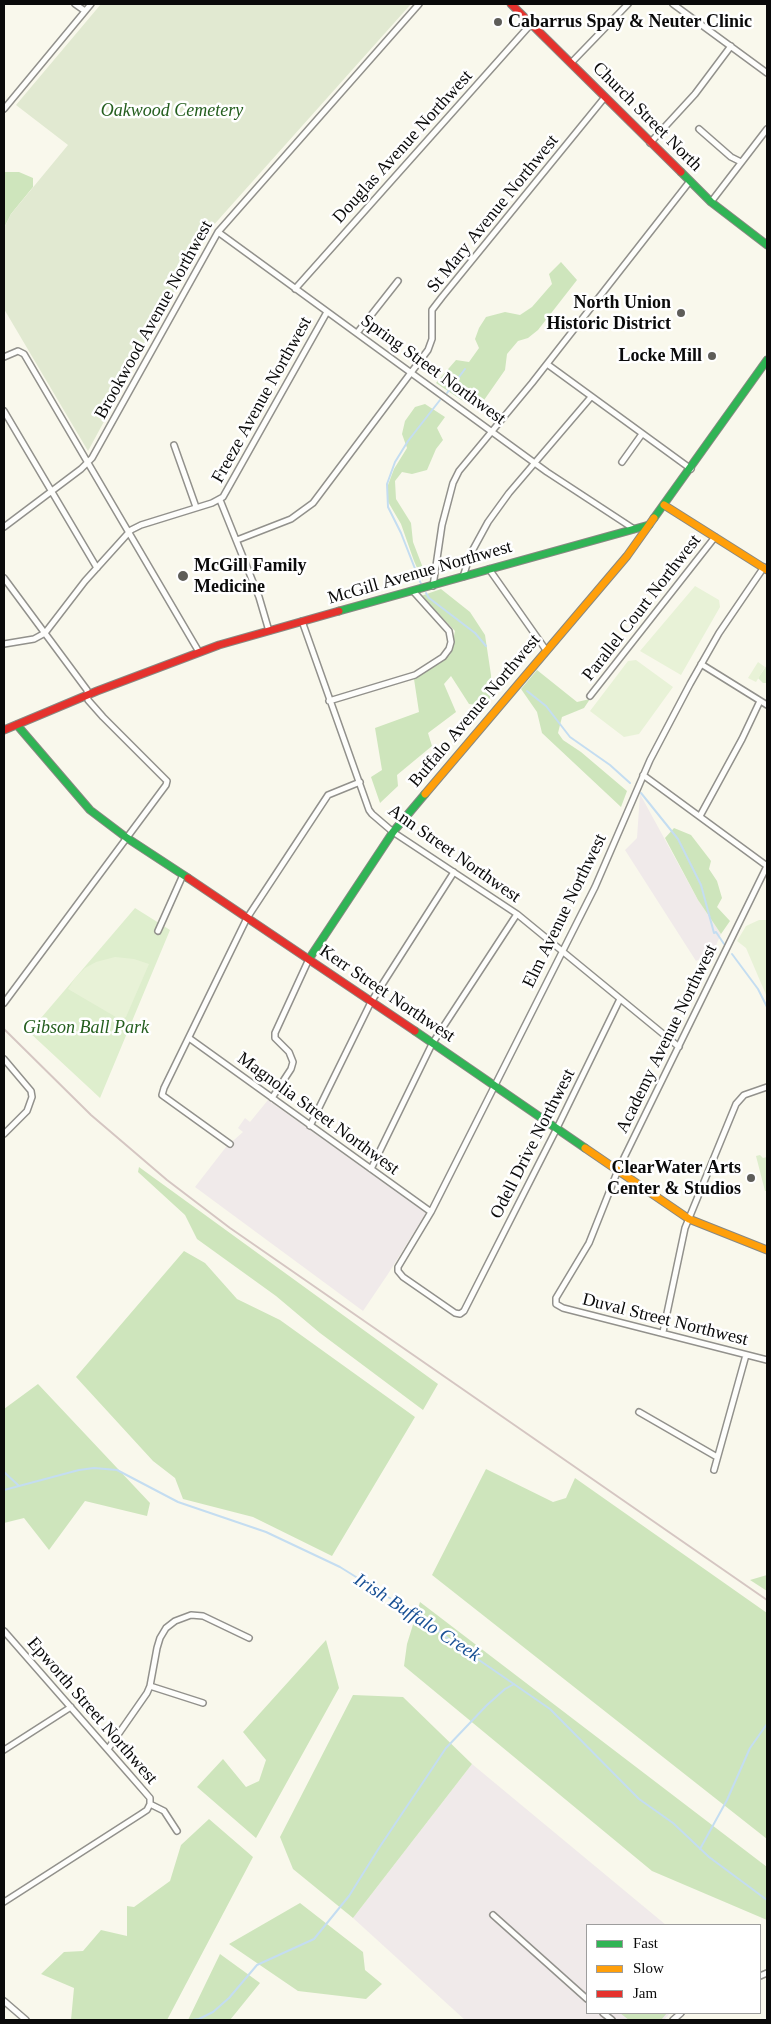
<!DOCTYPE html>
<style>
body{margin:0}
#map{position:relative;width:771px;height:2024px;overflow:hidden;background:#f9f8ec;font-family:Georgia,serif}
canvas{display:block}
.frame{position:absolute;inset:0;border:5px solid #0a0a0a;pointer-events:none}
.legend{position:absolute;left:586px;top:1924px;width:175px;height:90px;box-sizing:border-box;background:#fff;border:1px solid #9d9d9d;margin:0;padding:6px 9px;list-style:none;font-size:15px;color:#0a0a0a}
.legend li{display:flex;align-items:center;gap:10px;height:25px}
.legend b{width:25px;border:1px solid #9d9d9d}
</style>
<div id="map">
<canvas width="771" height="2024"></canvas>
<div class="frame"></div>
<ul class="legend">
<li><b style="height:6px;background:#30b455"></b>Fast</li>
<li><b style="height:6px;background:#ff9f0a"></b>Slow</li>
<li><b style="height:6px;background:#e5322d"></b>Jam</li>
</ul>
</div>
<script>
const context = document.querySelector('canvas').getContext('2d');
context.lineJoin = 'round';
function paint(path, color) {
  context.fillStyle = color;
  context.fill(path, 'evenodd');
}
function poly(rows) {
  const path = new Path2D();
  for (const r of rows) {
    path.moveTo(r[0], r[1]);
    for (let i = 2; i < r.length; i += 2) path.lineTo(r[i], r[i + 1]);
  }
  return path;
}
function trace(path, color, width, dash) {
  context.strokeStyle = color;
  context.lineWidth = width;
  context.lineCap = dash ? 'butt' : 'round';
  context.setLineDash(dash || []);
  context.stroke(path);
}
function write(font, color, halo, rows, align = 'center') {
  context.font = font + ' Georgia,serif';
  context.lineWidth = 5;
  context.setLineDash([]);
  context.textBaseline = 'middle';
  context.strokeStyle = halo;
  context.fillStyle = color;
  for (const [text, x, y, turn = 0] of rows) {
    context.save();
    context.translate(x, y);
    context.rotate((+turn || 0) * Math.PI / 180);
    context.textAlign = isNaN(turn) ? turn : align;
    if (halo) context.strokeText(text, 0, 0);
    context.fillText(text, 0, 0);
    context.restore();
  }
}
paint(poly([
 [640,794,698,900,721,934,713,952,696,961,625,850,637,838],
 [268,1100,426,1213,388,1274,363,1311,195,1187,226,1147,243,1132,238,1128,245,1118,250,1122],
 [472,1764,666,1925,587,1925,587,2013,670,2013,664,2020,465,2020,353,1918]
]), '#f0eaea');
paint(poly([
 [767,665,767,683,763,683,758,678],
 [135,908,170,930,100,1098,29,1032],
 [760,1155,763,1158,767,1157,767,1191,765,1191,756,1156]
]), '#deeecd');
paint(poly([
 [4,172,19,172,33,178,33,187,11,214,4,228],
 [561,262,577,280,538,330,528,338,518,341,507,354,505,370,482,403,466,403,436,383,456,360,469,362,479,348,475,339,479,328,486,317,505,312,520,315,532,307,552,284,549,274],
 [425,404,445,417,437,428,443,440,436,449,427,470,412,474,402,472,395,481,396,499,411,523,413,542,423,568,423,581,414,561,401,524,387,500,388,485,394,469,407,448,402,434,405,421,415,407],
 [441,589,470,612,485,635,491,675,491,697,484,706,469,704,451,676,444,684,456,712,428,733,432,746,397,775,398,786,380,803,371,777,382,770,375,728,419,712,414,679,450,655,455,631,421,596],
 [537,670,577,702,590,699,584,708,562,717,558,733,563,740,581,752,627,791,621,807,542,733,537,712,521,689],
 [674,828,691,835,711,861,709,869,717,881,722,898,717,907,730,921,721,934,698,900,665,838],
 [139,1167,438,1384,423,1410,320,1333,276,1296,197,1239,185,1215,138,1172],
 [184,1251,205,1263,237,1299,280,1320,415,1417,332,1556,253,1517,183,1499,175,1478,153,1461,76,1377],
 [38,1384,150,1503,147,1516,85,1501,49,1550,24,1518,4,1523,4,1409],
 [486,1469,553,1502,566,1498,575,1478,767,1613,767,1839,432,1575],
 [767,1575,767,1591,750,1580],
 [420,1602,767,1867,767,1920,652,1871,404,1666,407,1644],
 [326,1640,339,1688,256,1838,197,1787,223,1759,246,1787,259,1781,266,1760,243,1732],
 [353,1695,403,1697,472,1764,353,1918,293,1869,280,1837],
 [209,1819,253,1857,167,2020,71,2020,74,1988,41,1974,64,1952,83,1951,101,1930,127,1936,127,1906,134,1907,170,1881,181,1845],
 [300,1903,363,1952,365,1970,382,1984,366,1999,298,1991,229,1944],
 [220,1954,260,1983,230,2020,188,2020],
 [620,2013,667,2013,661,2020,629,2020]
]), '#cee5bc');
paint(poly([
 [101,4,411,4,211,228,195,254,88,451,4,309,4,228,11,214,68,145,16,105]
]), '#e1e9d1');
paint(poly([
 [695,586,719,600,720,607,681,675,640,651],
 [636,660,673,687,639,734,624,737,590,711,628,661],
 [758,662,765,667,756,682,748,678],
 [759,920,767,920,767,997,746,948,737,941,746,926],
 [115,957,134,959,149,964,126,1017,121,1020,68,989,75,978,85,968,96,962]
]), '#e8f2d7');
trace(poly([
 [447,393,465,369],
 [421,584,401,533,388,507,387,484,395,462,408,441,440,400],
 [426,593,429,598,475,633,486,646],
 [527,691,546,706,570,737,610,765,630,783],
 [641,793,678,839,701,885,714,933,716,932,724,944],
 [732,954,758,989,767,1007],
 [4,1472,18,1485],
 [4,1490,79,1470,94,1468,117,1470,178,1502,266,1532,340,1567,425,1620,450,1640,550,1709,639,1799,673,1823,709,1857,767,1900],
 [700,1849,727,1800,750,1748,767,1724],
 [192,2020,199,2019,213,2012,229,1998,257,1965,314,1939,349,1896,379,1848,446,1748,487,1705,505,1689,514,1684]
]), '#c4ddf1', 2);
const street = poly([
 [75,4,85,11],
 [673,4,767,73],
 [571,63,628,4],
 [4,109,91,4],
 [699,129,731,157,741,162],
 [650,143,695,94,731,46],
 [711,202,767,129],
 [218,232,547,472,634,529],
 [295,289,531,24],
 [357,333,398,281],
 [4,357,18,351,24,354,199,652],
 [547,364,691,469],
 [4,411,97,568],
 [174,445,196,507],
 [622,462,642,434],
 [220,500,259,597,269,631],
 [4,527,81,469,92,458,218,232,419,4],
 [237,540,291,519,313,503,428,350,432,339,432,310,442,297,605,97],
 [489,569,546,650],
 [463,577,470,555,488,522,509,493,591,397],
 [4,578,87,690,88,700,103,717,167,781,166,785,4,1003],
 [433,586,442,525,453,483,459,471,532,383,690,181],
 [302,621,369,810,372,814,393,832,517,914,679,1047],
 [4,644,34,639,45,633,85,581,131,530,141,525,212,503,223,497,327,312],
 [701,664,767,705],
 [590,696,715,537],
 [329,701,415,675,443,657,449,649,451,642,449,631,413,591],
 [643,775,767,866],
 [700,816,742,739,760,701],
 [767,866,618,1170,589,1243,556,1298,556,1304,563,1308,767,1360],
 [158,931,183,875],
 [620,999,557,1128,464,1311,460,1314,455,1313,403,1277,398,1271,398,1267,431,1212,595,887,650,760,690,684,719,633,764,567],
 [189,1038,431,1212],
 [4,1059,31,1091,32,1097,27,1111,4,1134],
 [272,1098,291,1069,293,1062,289,1052,275,1038,275,1033,309,959],
 [310,1126,371,1002,454,872],
 [230,1144,162,1095,164,1088,247,918,328,795,360,782],
 [371,1169,432,1044,517,914],
 [663,1332,685,1228,736,1104,744,1095,767,1087],
 [639,1412,717,1457],
 [714,1470,746,1355],
 [4,1631,130,1775,150,1798,150,1804],
 [150,1686,203,1703],
 [108,1749,147,1693,150,1686,157,1648,160,1638,166,1628,175,1621,191,1615,203,1616,249,1638],
 [4,1750,71,1707],
 [150,1804,164,1811,177,1831],
 [4,1902,141,1814,147,1810,150,1804],
 [493,1915,587,1999],
 [760,1976,767,1973],
 [4,2001,26,2020],
 [603,2013,612,2020],
 [673,2020,681,2013]
]);
const fast = poly([
 [681,172,711,202,767,245],
 [654,518,767,360],
 [339,611,649,525],
 [17,725,90,810,127,838,188,878],
 [309,959,393,832,425,794],
 [415,1031,585,1148]
]);
const slow = poly([
 [664,505,767,570],
 [425,794,627,556,654,518],
 [585,1148,689,1219,767,1250]
]);
const jam = poly([
 [511,4,681,172],
 [4,730,97,691,219,645,339,611],
 [188,878,415,1031]
]);
trace(street, '#92918c', 8);
trace(fast, '#888882', 9);
trace(slow, '#888882', 9);
trace(jam, '#888882', 9);
trace(street, '#fefefc', 5);
trace(fast, '#30b455', 7);
trace(slow, '#ff9f0a', 7);
trace(jam, '#e5322d', 7);
trace(poly([
 [4,1029,91,1115,167,1180,230,1228,767,1600]
]), '#d5c6c2', 2);
for (const [x, y, r, color] of [
 [498,22,5,"#5e5d59"],
 [681,313,5,"#5e5d59"],
 [712,356,5,"#5e5d59"],
 [183,576,6,"#5e5d59"],
 [751,1178,5,"#5e5d59"]
]) {
  const dot = new Path2D();
  dot.arc(x, y, r, 0, 2 * Math.PI);
  context.fillStyle = color;
  context.fill(dot);
  trace(dot, '#fff', 2);
}
write('bold 18px', '#0a0a0a', '#fff', [
 ["Cabarrus Spay & Neuter Clinic",508,22,"left"],
 ["North Union",671,303],
 ["Historic District",671,324],
 ["Locke Mill",702,356],
 ["McGill Family",194,566,"left"],
 ["Medicine",194,587,"left"],
 ["ClearWater Arts",741,1168],
 ["Center & Studios",741,1189]
], 'right');
write('italic 18px', '#245e1e', '#fff', [
 ["Oakwood Cemetery",172,111],
 ["Gibson Ball Park",86,1028]
]);
write('18px', '#0a0a0a', '#fff', [
 ["Church Street North",647,117,45],
 ["Douglas Avenue Northwest",403,147,-48],
 ["St Mary Avenue Northwest",493,214,-51],
 ["Brookwood Avenue Northwest",154,320,-61],
 ["Spring Street Northwest",433,370,36],
 ["Freeze Avenue Northwest",262,400,-61],
 ["McGill Avenue Northwest",420,573,-16],
 ["Parallel Court Northwest",642,608,-52],
 ["Buffalo Avenue Northwest",475,711,-50],
 ["Ann Street Northwest",454,854,35],
 ["Elm Avenue Northwest",565,911,-64],
 ["Kerr Street Northwest",387,994,34],
 ["Academy Avenue Northwest",667,1039,-64],
 ["Magnolia Street Northwest",318,1114,36],
 ["Odell Drive Northwest",533,1144,-63],
 ["Duval Street Northwest",665,1320,14],
 ["Epworth Street Northwest",92,1711,49]
]);
write('italic 19px', '#195195', '#fff', [
 ["Irish Buffalo Creek",417,1618,33]
]);
</script>
